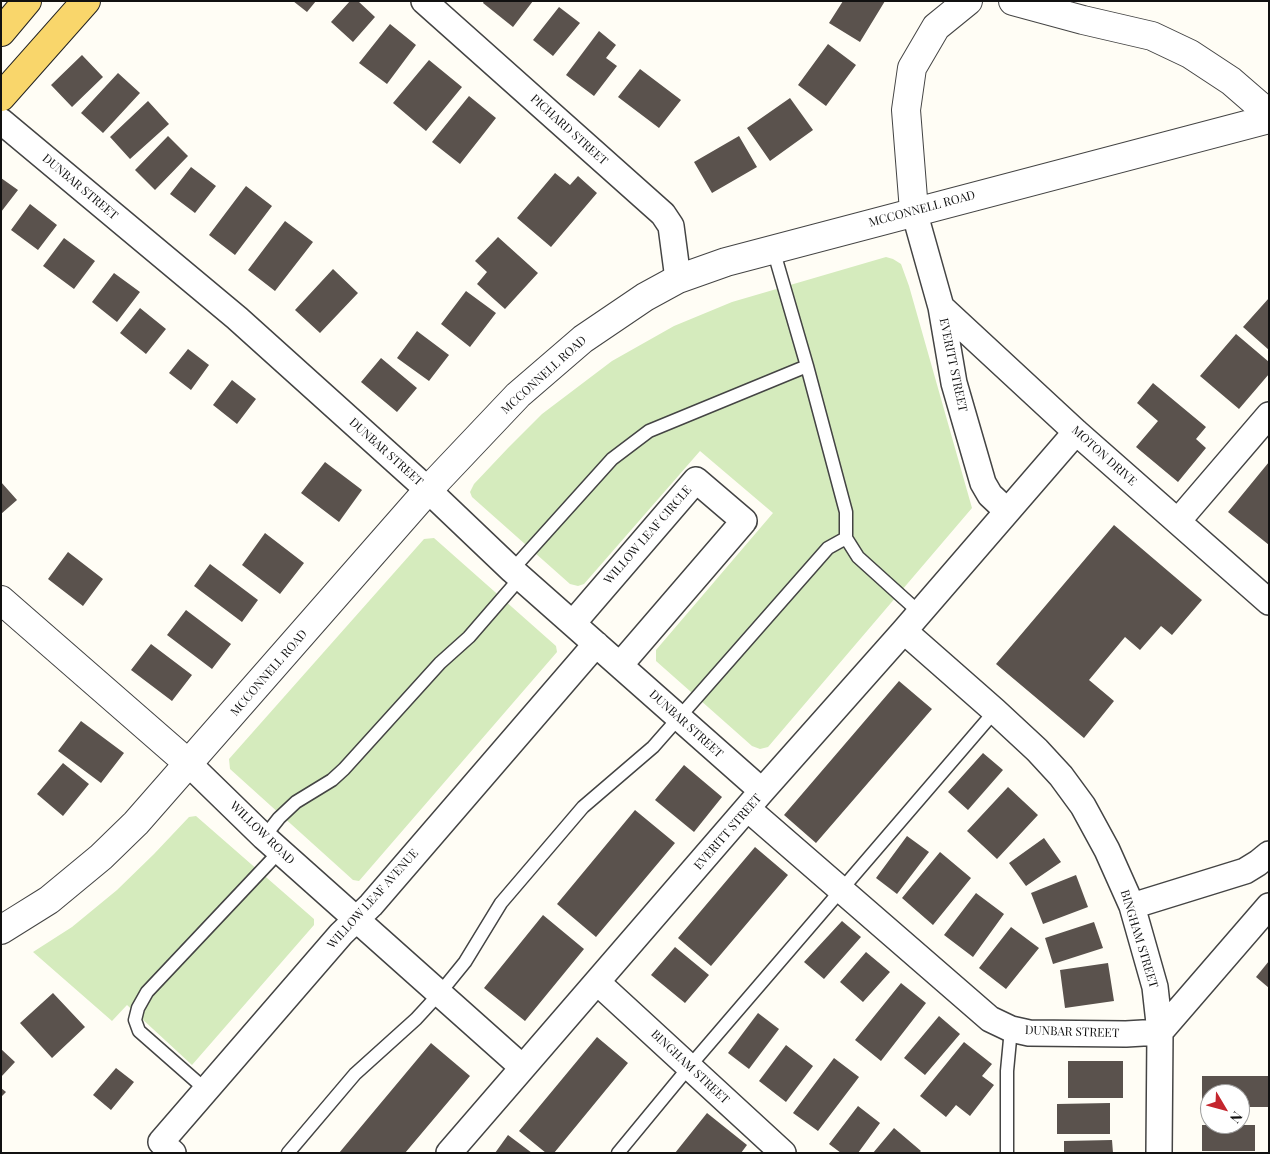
<!DOCTYPE html>
<style>
body{margin:0}
#map{position:relative;width:1270px;height:1154px;overflow:hidden;background:#fffdf5;font-family:"Playfair Display",serif}
canvas{display:block}
.frame{position:absolute;inset:0;border:2px solid #111;pointer-events:none}
.north{position:absolute;left:1200px;top:1084px;width:50px;height:50px;box-sizing:border-box;background:#fff;border:1px solid #a0a0a0;border-radius:50%;rotate:127deg;font-size:14px;font-weight:700;line-height:20px;text-align:center;color:#111}
.north::after{content:'';display:block;margin:auto;width:18px;height:22px;background:#c4262e;clip-path:polygon(50% 0,100% 100%,50% 72%,0 100%)}
</style>
<div id="map">
<canvas width="1270" height="1154"></canvas>
<div class="frame"></div>
<div class="north">N</div>
</div>
<script>
const context = document.querySelector('canvas').getContext('2d');
context.lineJoin = 'round';
function paint(path, color) {
  context.fillStyle = color;
  context.fill(path, 'evenodd');
}
function poly(rows) {
  const path = new Path2D();
  for (const r of rows) {
    path.moveTo(r[0], r[1]);
    for (let i = 2; i < r.length; i += 2) path.lineTo(r[i], r[i + 1]);
  }
  return path;
}
function trace(path, color, width, dash) {
  context.strokeStyle = color;
  context.lineWidth = width;
  context.lineCap = dash ? 'butt' : 'round';
  context.setLineDash(dash || []);
  context.stroke(path);
}
function write(font, color, halo, rows, align = 'center') {
  context.font = font + ' "Playfair Display",serif';
  context.lineWidth = 5;
  context.setLineDash([]);
  context.textBaseline = 'middle';
  context.strokeStyle = halo;
  context.fillStyle = color;
  for (const [text, x, y, turn = 0] of rows) {
    context.save();
    context.translate(x, y);
    context.rotate((+turn || 0) * Math.PI / 180);
    context.textAlign = isNaN(turn) ? turn : align;
    if (halo) context.strokeText(text, 0, 0);
    context.fillText(text, 0, 0);
    context.restore();
  }
}
paint(poly([
 [886,257,893,259,901,264,909,286,972,508,768,747,760,749,752,746,656,661,656,650,773,513,700,451,584,584,578,586,570,584,472,497,470,492,474,484,508,448,542,414,612,361,674,326,732,302],
 [434,538,556,646,557,652,359,881,353,880,230,769,229,759,424,539],
 [196,816,314,919,314,925,192,1065,127,1005,112,1021,33,952,72,927,117,890,154,854,189,817]
]), '#d5ebbd');
paint(poly([
 [293,1,316,1,307,12],
 [350,1,358,1,375,17,353,42,331,22],
 [484,1,533,1,513,27,483,3],
 [843,1,885,1,860,42,829,23],
 [559,7,580,23,553,56,533,40],
 [390,24,416,45,387,84,359,63],
 [599,31,616,45,606,58,617,66,594,96,566,75],
 [828,44,856,65,826,106,798,85],
 [82,55,103,77,72,107,51,85],
 [429,60,462,87,426,131,393,103],
 [640,69,681,100,659,128,618,97],
 [118,73,140,93,103,133,81,113],
 [469,96,496,118,460,164,432,142],
 [790,98,813,130,770,161,747,128],
 [148,101,169,124,130,159,110,137],
 [168,136,188,156,155,190,135,170],
 [739,136,757,167,712,193,694,162],
 [191,167,216,186,195,213,170,194],
 [555,173,570,185,578,176,597,193,551,247,517,218],
 [1,178,18,190,1,212],
 [246,186,272,206,235,255,209,235],
 [30,204,57,225,38,250,11,230],
 [285,221,313,242,275,291,248,270],
 [498,237,538,273,505,309,477,284,487,272,475,261],
 [64,238,95,261,74,289,43,266],
 [333,269,358,293,320,333,295,310],
 [114,273,140,292,117,322,92,302],
 [466,291,496,313,470,347,441,324],
 [1269,298,1269,350,1243,327],
 [140,308,166,329,146,354,120,333],
 [417,331,449,355,429,381,397,358],
 [1236,334,1269,362,1269,374,1239,409,1200,376],
 [188,349,209,365,191,390,169,373],
 [381,358,417,388,397,412,361,382],
 [232,380,256,399,237,424,213,405],
 [1153,383,1206,427,1196,439,1206,448,1178,482,1136,447,1158,421,1137,403],
 [325,462,362,490,339,522,301,493],
 [1269,462,1269,545,1228,512],
 [1,482,17,500,1,514],
 [1114,525,1202,600,1172,635,1161,626,1140,650,1125,637,1089,680,1114,701,1084,738,996,664],
 [265,533,304,563,280,594,242,565],
 [68,552,103,579,83,606,48,579],
 [210,564,258,600,242,622,194,586],
 [186,610,231,644,212,669,167,635],
 [151,644,192,675,172,701,131,670],
 [899,681,932,709,816,843,784,815],
 [81,721,124,753,101,783,58,751],
 [983,753,1003,770,968,810,948,792],
 [63,763,89,784,63,816,37,794],
 [684,765,722,797,694,832,655,800],
 [1008,787,1038,815,997,859,967,831],
 [635,810,675,843,596,937,557,904],
 [907,836,929,852,897,894,876,878],
 [1044,838,1061,862,1026,886,1009,863],
 [755,847,788,875,711,966,678,938],
 [940,852,971,878,933,925,902,898],
 [1076,875,1088,907,1043,924,1031,893],
 [976,893,1004,914,973,957,944,935],
 [543,915,584,949,525,1021,484,988],
 [842,921,861,937,824,979,804,962],
 [1094,922,1103,948,1053,964,1045,938],
 [1011,927,1039,948,1006,989,979,968],
 [675,947,709,975,685,1003,651,975],
 [866,952,890,972,863,1002,840,982],
 [1269,961,1269,988,1256,977],
 [1108,963,1114,1001,1065,1008,1060,970],
 [901,983,926,1003,881,1061,855,1040],
 [53,993,85,1027,52,1058,20,1023],
 [758,1013,779,1029,749,1069,728,1053],
 [939,1016,960,1034,925,1075,904,1058],
 [597,1037,628,1063,554,1153,546,1153,519,1131],
 [964,1042,992,1064,982,1076,994,1085,970,1116,956,1105,946,1117,920,1096],
 [431,1043,470,1076,405,1153,339,1153],
 [786,1045,813,1066,786,1102,759,1081],
 [1,1049,15,1062,1,1077],
 [834,1058,859,1077,818,1131,793,1113],
 [1068,1061,1123,1061,1123,1098,1068,1098],
 [116,1068,134,1082,111,1110,93,1095],
 [1202,1076,1269,1076,1269,1107,1240,1107,1240,1094,1210,1094,1210,1107,1202,1107],
 [1,1088,6,1092,1,1097],
 [1110,1103,1110,1134,1057,1134,1057,1104],
 [858,1106,880,1123,858,1153,841,1153,829,1144],
 [707,1113,747,1145,741,1153,675,1153],
 [1202,1125,1255,1125,1255,1151,1202,1151],
 [894,1128,921,1151,919,1153,873,1153],
 [508,1135,532,1153,495,1153],
 [1112,1140,1113,1153,1064,1153,1064,1141]
]), '#5a524d');
const service = poly([
 [846,538,858,557,920,613],
 [512,570,612,459,649,431,807,366],
 [264,837,279,818,296,802,332,780,344,769,440,663,469,637,521,577],
 [205,1089,139,1031,135,1020,138,1008,147,992,280,851],
 [288,1153,355,1074,416,1019,439,994,465,962,501,903,583,807,653,747,828,548,846,538,846,512,807,366,773,249],
 [618,1153,689,1067,995,711],
 [1007,1153,1007,1071,1011,1029]
]);
const minor = poly([
 [424,1,663,214,671,226,678,279],
 [1,121,237,318,428,490,512,570,762,791],
 [914,211,941,307,954,383,983,483,990,495,1007,511],
 [941,307,1076,432,1269,602],
 [1178,521,1269,415],
 [573,623,696,480,744,521,620,665],
 [904,631,995,711,1037,750,1061,776,1083,806,1107,850,1132,906,1155,987,1160,1032,1159,1153],
 [189,764,264,837,522,1067],
 [748,809,990,1019,1011,1029,1029,1033,1126,1034,1160,1032,1269,906],
 [1132,906,1245,871,1258,863,1269,854],
 [597,982,783,1153],
 [173,1153,161,1142,341,934,371,905,596,644],
 [449,1153,762,791,904,631,1076,432]
]);
const tertiary = poly([
 [1013,1,1083,20,1152,36,1190,54,1231,81,1269,114],
 [914,211,906,110,912,68,936,27,968,1],
 [1,600,189,764],
 [1,930,49,900,101,857,136,823,428,490,518,395,583,339,645,297,678,279,726,262,1269,119]
]);
const primary = poly([
 [1,32,27,1],
 [1,97,86,1]
]);
trace(service, '#444', 15);
trace(minor, '#444', 28);
trace(tertiary, '#444', 30);
trace(primary, '#222', 30);
trace(service, '#fff', 12);
trace(minor, '#fff', 25);
trace(tertiary, '#fff', 28);
trace(primary, '#f9d66b', 28);
write('12px', '#111', '#fff', [
 ["PICHARD STREET",569,130,42],
 ["DUNBAR STREET",80,187,40],
 ["MCCONNELL ROAD",922,209,-15],
 ["EVERITT STREET",953,365,78],
 ["MCCONNELL ROAD",544,375,-42],
 ["DUNBAR STREET",386,452,42],
 ["MOTON DRIVE",1104,456,42],
 ["WILLOW LEAF CIRCLE",648,535,-49],
 ["MCCONNELL ROAD",269,673,-49],
 ["DUNBAR STREET",686,724,42],
 ["EVERITT STREET",728,832,-49],
 ["WILLOW ROAD",262,833,44],
 ["WILLOW LEAF AVENUE",373,899,-48],
 ["BINGHAM STREET",1139,939,73],
 ["DUNBAR STREET",1072,1032,2],
 ["BINGHAM STREET",690,1067,43]
]);
</script>
